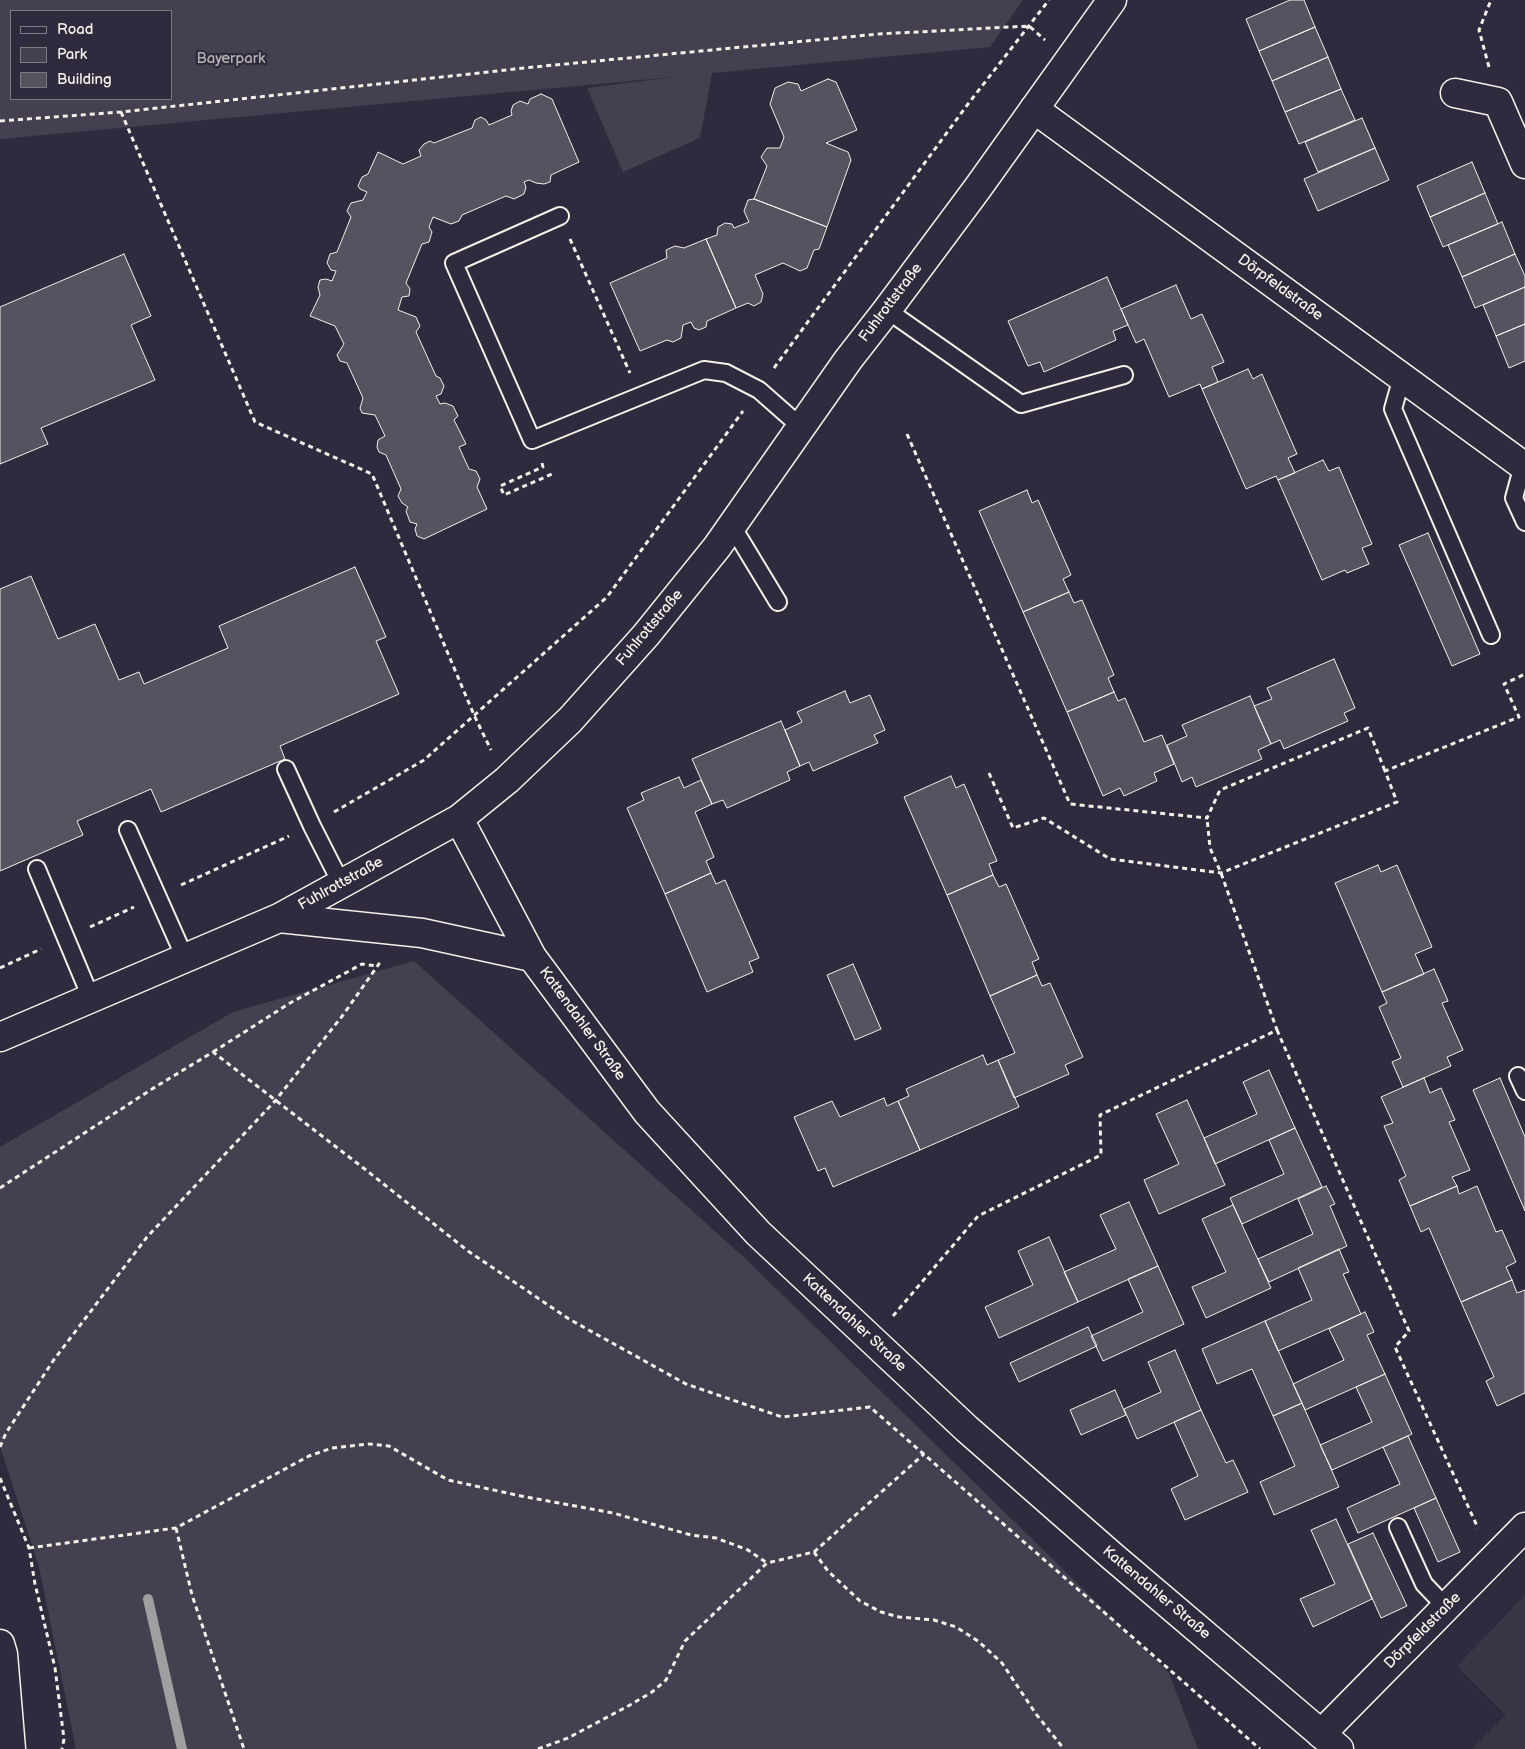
<!DOCTYPE html>
<meta charset="utf-8">
<style>
body{margin:0}
#map{position:relative;width:1525px;height:1749px;overflow:hidden;background:#2f2a3d;font-family:"Balsamiq Sans",sans-serif}
canvas{display:block}
.legend{position:absolute;left:10px;top:10px;width:162px;height:90px;box-sizing:border-box;background:#2f2a3d;border:1px solid #7e7a81;margin:0;padding:6px 9px;list-style:none;font-size:15px;color:#f4f1e8}
.legend li{display:flex;align-items:center;gap:10px;height:25px}
.legend b{width:25px;border:1px solid #7e7a81}
</style>
<div id="map">
<canvas width="1525" height="1749"></canvas>
<ul class="legend">
<li><b style="height:6px;background:#2f2a3d"></b>Road</li>
<li><b style="height:14px;background:#454050"></b>Park</li>
<li><b style="height:14px;background:#56525f"></b>Building</li>
</ul>
</div>
<script>
const context = document.querySelector('canvas').getContext('2d');
context.lineJoin = 'round';
function paint(path, color) {
  context.fillStyle = color;
  context.fill(path, 'evenodd');
}
function poly(rows) {
  const path = new Path2D();
  for (const r of rows) {
    path.moveTo(r[0], r[1]);
    for (let i = 2; i < r.length; i += 2) path.lineTo(r[i], r[i + 1]);
  }
  return path;
}
function trace(path, color, width, dash) {
  context.strokeStyle = color;
  context.lineWidth = width;
  context.lineCap = dash ? 'butt' : 'round';
  context.setLineDash(dash || []);
  context.stroke(path);
}
function write(font, color, halo, rows, align = 'center') {
  context.font = font + ' "Balsamiq Sans",sans-serif';
  context.lineWidth = 4.5;
  context.setLineDash([]);
  context.textBaseline = 'middle';
  context.strokeStyle = halo;
  context.fillStyle = color;
  for (const [text, x, y, turn = 0] of rows) {
    context.save();
    context.translate(x, y);
    context.rotate((+turn || 0) * Math.PI / 180);
    context.textAlign = isNaN(turn) ? turn : align;
    if (halo) context.strokeText(text, 0, 0);
    context.fillText(text, 0, 0);
    context.restore();
  }
}
paint(poly([
 [1525,1595,1525,1749,1472,1749,1506,1715,1457,1666]
]), '#3b3647');
paint(poly([
 [0,0,1023,0,990,47,712,73,700,138,623,172,587,88,674,77,0,139],
 [11,11,171,11,171,99,11,99],
 [414,961,748,1261,1169,1673,1198,1749,76,1749,39,1567,0,1446,0,1147,233,1012]
]), '#454050');
trace(poly([
 [148,1599,182,1749]
]), '#a19ea0', 10);
const building = poly([
 [1290,0,1304,0,1315,27,1259,51,1246,19,1290,0],
 [1315,27,1328,57,1272,81,1259,51,1315,27],
 [1328,57,1341,89,1285,112,1272,81,1328,57],
 [828,79,836,82,857,130,826,143,848,152,851,160,827,227,754,199,767,166,761,157,767,148,780,148,784,137,770,104,775,88,788,82,798,84,801,91,828,79],
 [1341,89,1355,120,1299,144,1285,112,1341,89],
 [541,94,552,99,579,162,551,175,550,182,544,184,536,183,529,180,524,182,526,187,524,194,514,199,506,196,462,215,459,221,451,224,433,217,429,227,432,232,429,242,422,244,406,283,410,289,409,296,402,297,398,310,416,317,420,326,416,332,436,376,440,378,444,386,441,394,436,396,440,404,445,403,453,406,458,416,454,420,466,444,459,447,469,469,476,471,480,479,477,487,487,509,424,539,417,536,415,529,417,524,410,522,406,511,408,507,402,503,398,496,401,489,386,455,379,452,377,447,378,440,385,436,375,415,362,413,360,408,363,398,347,363,340,361,337,355,344,344,335,326,310,316,320,295,318,287,320,280,326,279,332,281,336,271,331,270,327,263,330,254,337,252,351,217,347,211,351,203,363,200,367,192,360,189,358,186,362,177,368,174,378,152,403,164,421,156,419,150,424,144,430,141,434,143,472,128,475,120,481,117,486,120,489,125,512,115,511,111,513,105,520,101,528,104,530,99,541,94],
 [1362,118,1375,148,1318,172,1305,142,1362,118],
 [1375,148,1389,180,1318,211,1304,179,1375,148],
 [1472,162,1485,193,1430,217,1417,186,1472,162],
 [1485,193,1498,224,1443,247,1430,217,1485,193],
 [754,199,827,227,819,249,814,250,807,268,800,271,783,263,755,275,763,294,761,302,754,306,748,303,736,308,706,239,717,235,718,227,725,223,732,224,734,228,749,222,744,211,748,200,754,199],
 [1502,222,1515,254,1462,277,1448,245,1502,222],
 [706,239,736,308,707,321,706,327,699,330,694,328,691,322,683,325,681,338,673,342,667,340,640,351,610,283,667,258,666,250,675,246,684,248,706,239],
 [124,254,151,316,131,325,155,380,41,428,48,444,0,464,0,307,124,254],
 [1515,254,1525,276,1525,287,1475,308,1462,277,1515,254],
 [1107,277,1128,325,1113,331,1116,340,1044,372,1040,362,1028,366,1008,321,1107,277],
 [1176,285,1191,319,1202,314,1224,362,1212,367,1218,382,1202,389,1200,384,1169,397,1144,339,1136,343,1121,309,1176,285],
 [1525,287,1525,324,1496,336,1483,305,1525,287],
 [1525,324,1525,361,1509,368,1496,336,1525,324],
 [1248,369,1253,379,1262,374,1297,454,1288,458,1295,473,1278,480,1276,476,1246,489,1202,389,1248,369],
 [1323,460,1329,471,1339,467,1372,544,1362,548,1369,564,1347,573,1345,570,1322,580,1278,480,1323,460],
 [1027,490,1032,503,1038,500,1071,575,1063,579,1069,592,1023,612,979,511,1027,490],
 [1428,533,1480,654,1452,666,1399,545,1428,533],
 [355,567,386,637,376,641,399,694,280,746,285,759,161,812,151,789,77,821,83,835,0,871,0,589,31,576,58,639,95,624,119,680,139,672,144,684,228,648,219,626,355,567],
 [1069,592,1074,603,1082,600,1114,675,1108,678,1114,692,1067,712,1023,612,1069,592],
 [1334,659,1355,708,1344,713,1348,721,1284,749,1280,740,1271,744,1254,706,1272,699,1267,688,1334,659],
 [845,691,850,703,870,695,885,730,874,735,878,743,813,771,809,762,800,766,785,730,802,722,797,712,845,691],
 [1114,692,1118,701,1125,698,1144,742,1162,735,1174,764,1154,773,1157,781,1124,796,1120,788,1103,796,1067,712,1114,692],
 [1250,696,1271,744,1258,750,1262,759,1196,787,1192,777,1182,782,1167,745,1187,736,1182,725,1250,696],
 [781,721,800,766,787,772,790,780,727,808,723,800,712,804,692,759,781,721],
 [951,776,956,788,964,784,997,861,989,864,993,875,947,895,904,797,951,776],
 [679,777,684,788,701,780,712,804,695,812,714,857,706,861,711,873,665,894,627,808,644,800,641,793,679,777],
 [1378,865,1381,872,1397,865,1432,947,1415,954,1424,974,1382,992,1335,883,1378,865],
 [711,873,716,884,725,880,759,958,749,962,753,972,707,992,665,894,711,873],
 [993,875,999,887,1006,884,1039,959,1032,962,1037,975,990,996,947,895,993,875],
 [853,964,881,1029,855,1040,827,975,853,964],
 [1434,969,1448,1001,1442,1003,1463,1050,1447,1057,1451,1066,1403,1087,1392,1062,1401,1058,1379,1007,1387,1003,1382,992,1434,969],
 [1037,975,1042,986,1050,983,1083,1057,1065,1065,1069,1074,1014,1098,998,1060,1015,1053,990,996,1037,975],
 [983,1055,987,1065,998,1060,1019,1107,920,1150,898,1101,909,1096,906,1089,983,1055],
 [1269,1070,1295,1128,1215,1164,1204,1138,1257,1114,1243,1082,1269,1070],
 [1424,1078,1430,1093,1441,1088,1455,1120,1449,1122,1470,1170,1452,1177,1457,1186,1410,1206,1399,1180,1406,1176,1384,1126,1393,1123,1381,1097,1424,1078],
 [1500,1078,1525,1137,1525,1211,1473,1090,1500,1078],
 [884,1098,887,1106,898,1101,920,1150,833,1187,825,1168,818,1171,794,1117,832,1101,840,1117,884,1098],
 [1187,1100,1225,1185,1159,1214,1144,1180,1179,1164,1156,1114,1187,1100],
 [1295,1128,1322,1187,1242,1224,1230,1198,1284,1174,1269,1140,1295,1128],
 [1326,1186,1335,1204,1330,1206,1347,1246,1269,1282,1258,1259,1313,1234,1298,1199,1326,1186],
 [1457,1186,1459,1194,1477,1186,1496,1232,1502,1230,1516,1262,1506,1267,1512,1280,1461,1302,1429,1228,1421,1232,1410,1206,1457,1186],
 [1129,1202,1158,1266,1078,1302,1064,1272,1116,1249,1100,1215,1129,1202],
 [1233,1205,1271,1288,1206,1318,1192,1287,1226,1272,1202,1219,1233,1205],
 [1049,1237,1078,1302,999,1338,985,1307,1033,1285,1018,1251,1049,1237],
 [1339,1249,1349,1272,1343,1274,1361,1314,1278,1351,1265,1321,1312,1300,1298,1268,1339,1249],
 [1158,1266,1184,1324,1103,1361,1091,1336,1143,1312,1128,1279,1158,1266],
 [1512,1280,1517,1293,1525,1290,1525,1393,1497,1406,1486,1381,1494,1377,1461,1302,1512,1280],
 [1365,1312,1374,1332,1367,1335,1385,1374,1305,1410,1293,1384,1344,1360,1329,1329,1365,1312],
 [1265,1321,1302,1403,1273,1416,1252,1369,1217,1384,1202,1349,1265,1321],
 [1088,1327,1097,1346,1019,1382,1010,1363,1088,1327],
 [1175,1350,1201,1410,1137,1439,1124,1409,1161,1392,1148,1362,1175,1350],
 [1385,1374,1412,1434,1332,1470,1320,1445,1372,1422,1356,1387,1385,1374],
 [1115,1390,1126,1415,1081,1435,1070,1410,1115,1390],
 [1302,1403,1339,1487,1274,1515,1260,1482,1295,1466,1273,1416,1302,1403],
 [1201,1410,1226,1463,1233,1460,1248,1492,1185,1520,1171,1489,1198,1476,1174,1422,1201,1410],
 [1408,1436,1436,1498,1358,1533,1347,1508,1400,1484,1383,1447,1408,1436],
 [1436,1498,1460,1552,1438,1562,1414,1508,1436,1498],
 [1336,1519,1372,1599,1313,1627,1300,1599,1335,1584,1311,1530,1336,1519],
 [1373,1533,1407,1606,1381,1618,1348,1544,1373,1533]
]);
paint(building, '#56525f');
trace(building, '#f4f1e8', 1);
const service = poly([
 [560,216,454,263,532,440,704,370,726,373,759,390,801,427],
 [887,310,1021,404,1124,375],
 [1402,377,1393,409,1491,635],
 [1523,465,1514,498,1525,522],
 [732,526,778,602],
 [286,769,312,826,341,883],
 [128,830,185,958],
 [37,869,91,998],
 [1518,1076,1525,1091],
 [1398,1527,1424,1584,1446,1607]
]);
const minor = poly([
 [1455,93,1498,102,1525,164],
 [1034,109,1525,467],
 [1321,1734,1525,1527]
]);
const tertiary = poly([
 [459,819,532,957,647,1112,758,1233,967,1429,1112,1556,1339,1749],
 [279,918,422,933,532,957],
 [0,1037,279,918,459,819,507,780,570,720,646,635,717,547,848,360,887,310,977,189,1112,0],
 [0,1644,3,1654,11,1749]
]);
trace(service, '#f4f1e8', 20);
trace(minor, '#f4f1e8', 31);
trace(tertiary, '#f4f1e8', 31);
trace(poly([
 [1489,67,1479,30,1491,0],
 [121,112,255,422,372,474,474,715,491,750],
 [0,121,121,112,534,67,879,34,1029,26,1045,40],
 [570,239,630,373],
 [774,368,968,104,1049,0],
 [907,434,1070,804,1207,818,1220,790,1368,728,1385,771],
 [542,463,543,467,500,486,504,495,552,474],
 [989,773,1013,828,1044,818,1110,859,1221,873,1397,802,1385,771,1519,717,1504,684,1525,674],
 [334,812,424,760,607,597,743,411],
 [181,885,289,836],
 [90,927,134,907],
 [0,968,41,949],
 [1277,1030,1409,1331,1395,1347,1478,1528],
 [213,1052,290,1003,362,964,377,966],
 [0,1188,152,1089,213,1052,366,1170,468,1251,569,1319,686,1384,782,1417,870,1407,1260,1749],
 [893,1316,978,1216,1101,1155,1100,1115,1277,1030,1221,873,1210,848,1207,818],
 [0,1447,6,1433,53,1361,147,1237,275,1101,343,1015,381,961],
 [0,1478,29,1548,35,1584,55,1668,64,1739,62,1749],
 [176,1528,192,1595,244,1749],
 [29,1548,176,1528,309,1456,332,1448,369,1444,389,1446,448,1480,521,1496,613,1513,691,1535,716,1538,748,1550,767,1563],
 [814,1552,924,1454],
 [538,1749,568,1738,630,1705,652,1692,666,1680,685,1641,767,1563,814,1552,828,1571,860,1601,881,1612,899,1617,934,1620,956,1627,978,1641,1002,1663,1036,1714,1064,1749]
]), '#f4f1e8', 3, [5, 4]);
trace(service, '#2f2a3d', 16);
trace(minor, '#2f2a3d', 28);
trace(tertiary, '#2f2a3d', 28);
write('15px', '#b7b3b3', '#2f2a3d', [
 ["Bayerpark",231,59]
]);
write('15px', '#f4f1e8', '#2f2a3d', [
 ["Dörpfeldstraße",1280,288,36],
 ["Fuhlrottstraße",891,303,-53],
 ["Fuhlrottstraße",650,628,-50],
 ["Fuhlrottstraße",341,884,-29],
 ["Kattendahler Straße",582,1024,54],
 ["Kattendahler Straße",854,1323,43],
 ["Kattendahler Straße",1156,1593,40],
 ["Dörpfeldstraße",1423,1631,-45]
]);
</script>
